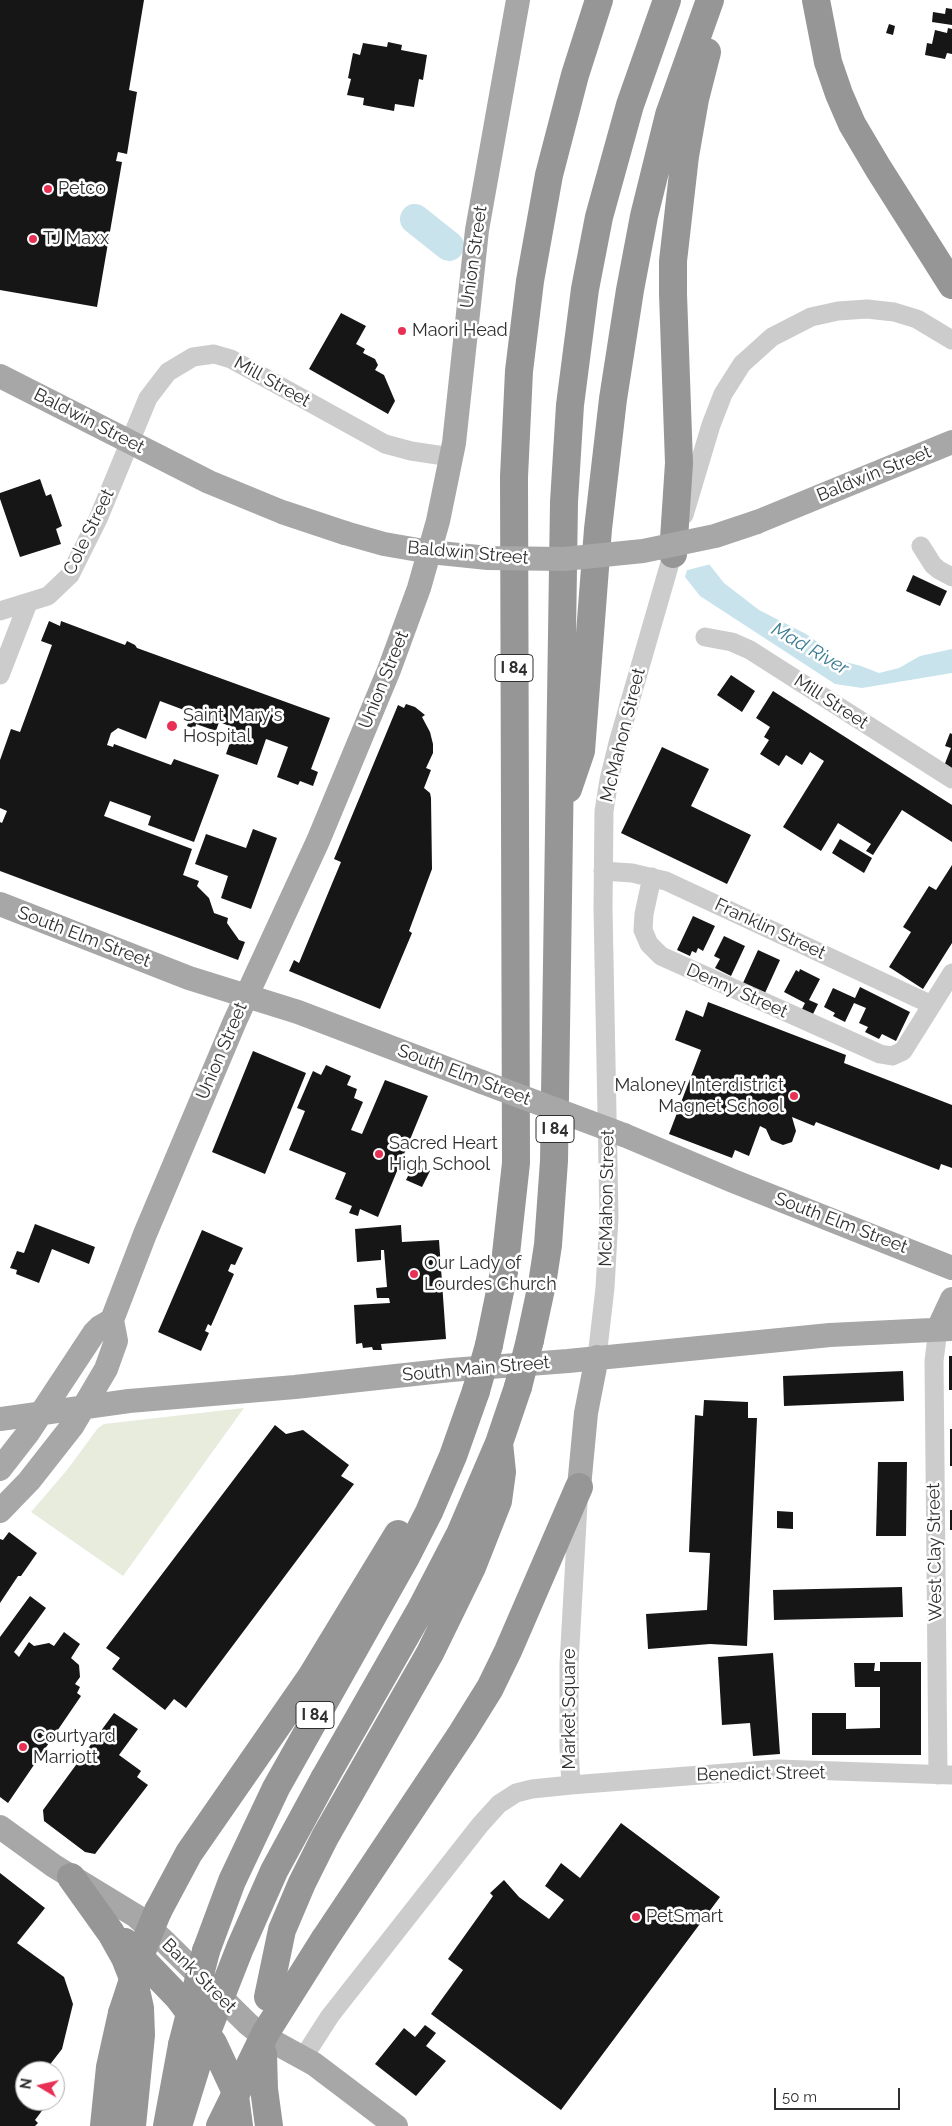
<!DOCTYPE html>
<style>
body{margin:0}
#map{position:relative;width:952px;height:2126px;overflow:hidden;background:#fff;font-family:Raleway,sans-serif}
canvas{display:block}
.north{position:absolute;left:15px;top:2061px;width:50px;height:50px;box-sizing:border-box;background:#fff;border:1px solid #acacac;border-radius:50%;rotate:279deg;font-size:14px;font-weight:700;line-height:20px;text-align:center;color:#2f2f2f}
.north::after{content:'';display:block;margin:auto;width:18px;height:22px;background:#e82f54;clip-path:polygon(50% 0,100% 100%,50% 72%,0 100%)}
.scale{position:absolute;left:774px;top:2088px;width:126px;height:22px;box-sizing:border-box;border:2px solid #2f2f2f;border-top:0;padding-left:6px;font-size:15px;line-height:18px;white-space:nowrap;color:#2f2f2f;-webkit-text-stroke:4px #fff;paint-order:stroke}
</style>
<div id="map">
<canvas width="952" height="2126"></canvas>
<div class="north">N</div>
<div class="scale">50 m</div>
</div>
<script>
const context = document.querySelector('canvas').getContext('2d');
context.lineJoin = 'round';
function paint(path, color) {
  context.fillStyle = color;
  context.fill(path, 'evenodd');
}
function poly(rows) {
  const path = new Path2D();
  for (const r of rows) {
    path.moveTo(r[0], r[1]);
    for (let i = 2; i < r.length; i += 2) path.lineTo(r[i], r[i + 1]);
  }
  return path;
}
function trace(path, color, width, dash) {
  context.strokeStyle = color;
  context.lineWidth = width;
  context.lineCap = dash ? 'butt' : 'round';
  context.setLineDash(dash || []);
  context.stroke(path);
}
function write(font, color, halo, rows, align = 'center') {
  context.font = font + ' Raleway,sans-serif';
  context.lineWidth = 5;
  context.setLineDash([]);
  context.textBaseline = 'middle';
  context.strokeStyle = halo;
  context.fillStyle = color;
  for (const [text, x, y, turn = 0] of rows) {
    context.save();
    context.translate(x, y);
    context.rotate((+turn || 0) * Math.PI / 180);
    context.textAlign = isNaN(turn) ? turn : align;
    if (halo) context.strokeText(text, 0, 0);
    context.fillText(text, 0, 0);
    context.restore();
  }
}
paint(poly([
 [244,1408,123,1576,31,1512,67,1470,98,1428,104,1424]
]), '#e7ecdd');
paint(poly([
 [694,545,724,583,759,610,806,634,819,643,834,659,861,666,879,673,899,668,920,656,952,649,952,673,862,688,835,684,700,596,685,577]
]), '#c8e3ec');
paint(poly([
 [691,544,698,546,711,564,684,571]
]), '#fff');
trace(poly([
 [415,219,449,246]
]), '#c8e3ec', 30);
paint(poly([
 [0,0,144,0,129,90,137,92,127,154,118,152,116,161,122,162,97,307,0,290],
 [946,8,952,9,952,25,932,22,933,12,945,14],
 [889,24,895,26,893,35,886,33],
 [948,28,952,29,952,54,947,53,945,59,925,55,927,43,932,44,935,30,947,33],
 [388,42,402,45,401,50,427,55,423,80,419,79,414,107,395,104,394,111,363,105,364,98,347,95,351,79,348,78,353,53,360,55,363,43,387,47],
 [341,313,366,326,356,344,365,349,363,353,375,359,378,365,375,370,384,375,395,401,388,414,309,369],
 [40,479,46,496,51,494,62,526,56,529,61,544,20,557,0,499,0,493],
 [913,575,947,591,940,606,906,591],
 [49,621,60,626,61,621,125,645,127,641,135,645,137,648,330,718,311,769,318,772,313,786,300,781,298,785,277,777,288,747,266,739,257,765,226,754,235,728,219,722,216,731,196,724,195,729,187,726,192,713,160,701,146,739,118,728,111,733,107,745,113,747,114,744,171,765,174,759,219,775,194,842,148,825,151,816,110,801,104,816,192,849,183,875,199,881,197,886,209,898,214,913,228,918,227,923,239,940,245,942,238,960,0,871,0,822,2,823,7,811,0,808,0,760,11,729,20,732,52,645,41,641],
 [731,675,755,691,742,712,717,695],
 [773,691,952,805,952,842,902,810,873,855,866,851,871,844,838,823,821,851,783,827,824,761,810,752,802,765,786,755,779,766,760,754,769,740,764,737,770,727,756,718],
 [406,704,415,707,425,715,422,717,430,732,433,744,433,753,426,768,431,770,424,788,430,793,431,798,432,869,409,931,412,933,380,1009,289,971,294,960,299,963,341,862,334,859,398,705,404,708],
 [950,733,952,734,952,769,944,766,951,748,945,746],
 [662,747,709,769,691,806,751,835,727,884,621,833],
 [253,829,277,838,251,909,221,898,228,876,195,864,206,834,246,848],
 [840,839,872,858,864,873,832,853],
 [952,865,952,943,923,989,889,967,911,932,903,927,929,886,936,890],
 [693,916,715,926,703,951,698,948,696,953,692,951,690,956,677,950],
 [724,936,745,946,731,976,715,968,720,959,714,956],
 [758,950,780,960,765,993,743,983],
 [800,969,820,979,809,1000,818,1004,812,1016,801,1011,805,1003,784,992,796,970,799,972],
 [860,987,910,1012,896,1041,882,1034,879,1039,865,1032,868,1027,859,1023,866,1008,854,1003,845,1022,833,1016,835,1013,824,1007,833,988,855,998],
 [708,1002,846,1055,844,1063,952,1105,952,1168,941,1164,939,1170,816,1122,814,1126,792,1117,796,1131,792,1142,783,1145,771,1140,766,1129,760,1126,749,1156,735,1150,732,1158,669,1134,701,1050,675,1040,686,1010,703,1017],
 [253,1051,306,1073,265,1174,212,1152],
 [326,1065,351,1076,347,1085,357,1089,354,1098,363,1102,351,1130,362,1134,385,1080,428,1096,378,1217,360,1209,358,1216,349,1213,352,1206,335,1199,346,1173,289,1150,305,1111,297,1108,313,1071,321,1075],
 [414,1164,430,1171,422,1187,406,1180],
 [35,1224,95,1247,89,1264,52,1249,39,1283,16,1274,17,1270,10,1268,17,1251,24,1253],
 [401,1225,402,1242,439,1240,446,1339,381,1344,382,1350,373,1350,372,1347,363,1348,362,1343,356,1344,354,1305,390,1303,389,1298,377,1298,376,1288,387,1287,384,1250,381,1250,381,1260,357,1262,355,1229],
 [202,1230,243,1248,235,1265,231,1264,228,1271,234,1274,211,1326,208,1324,205,1331,209,1333,201,1351,158,1332],
 [949,1356,952,1356,952,1390,949,1390],
 [903,1371,904,1401,784,1406,783,1376],
 [704,1400,748,1402,748,1418,757,1418,747,1646,710,1644,648,1649,646,1614,707,1610,710,1553,689,1552,695,1415,703,1416],
 [275,1425,286,1434,303,1430,349,1465,341,1476,354,1484,186,1708,174,1699,165,1710,112,1669,120,1658,106,1648],
 [950,1429,952,1429,952,1466,950,1466],
 [878,1462,907,1462,906,1536,876,1536],
 [950,1510,952,1510,952,1530,950,1530],
 [777,1511,793,1512,793,1529,777,1528],
 [9,1532,37,1553,21,1576,18,1576,0,1603,0,1539,3,1540],
 [902,1587,903,1617,774,1620,773,1590],
 [30,1596,46,1608,14,1652,19,1657,29,1642,34,1646,49,1643,54,1646,64,1632,80,1644,71,1658,79,1665,80,1677,75,1684,80,1687,77,1693,81,1696,8,1803,0,1797,0,1637],
 [773,1653,780,1754,753,1756,750,1723,722,1725,718,1657],
 [880,1662,921,1662,921,1755,812,1755,812,1713,846,1713,846,1729,880,1728,880,1687,855,1687,854,1663,875,1663,874,1671,880,1671],
 [114,1713,138,1729,119,1755,141,1771,137,1777,148,1785,95,1854,85,1852,44,1821,43,1810],
 [621,1823,720,1897,561,2110,431,2014,463,1970,448,1959,493,1896,490,1893,504,1880,519,1897,549,1919,564,1900,545,1886,561,1863,580,1878],
 [0,1873,45,1908,17,1943,64,1977,73,2004,62,2049,45,2071,25,2071,25,2101,35,2101,44,2108,35,2120,38,2123,35,2126,0,2126],
 [425,2025,436,2033,426,2046,446,2061,416,2096,375,2064,404,2028,415,2037]
]), '#161616');
trace(poly([
 [684,515,711,425,723,394,742,364,772,337,811,317,838,311,867,309,894,312,917,319,952,340],
 [921,546,933,565,939,570,952,577],
 [0,611,48,596,70,575,98,519,148,398,168,372,193,357,214,354,231,359,385,444,411,451,451,457],
 [705,637,732,642,750,650,952,779],
 [0,675,28,603],
 [603,871,632,873,666,881,932,1005],
 [652,877,644,914,643,930,649,944,661,956,880,1054,892,1056,903,1051,952,973],
 [597,1357,605,1288,609,1217,603,908,604,811,609,780,618,743,676,542],
 [938,1775,934,1361,938,1329],
 [571,1785,569,1748,569,1664,578,1504],
 [303,2058,330,2016,480,1825,499,1804,516,1793,532,1789,571,1785,778,1769,952,1775]
]), '#ccc', 19);
trace(poly([
 [0,376,209,482,282,512,345,533],
 [757,522,952,442],
 [0,904,189,978,298,1012,482,1082],
 [624,1135,733,1181,952,1268],
 [938,1329,952,1299],
 [0,1419,129,1401,295,1387,451,1370,568,1361,830,1335,952,1329],
 [0,1469,28,1433,94,1333,100,1327,112,1320],
 [579,1487,586,1413,597,1357],
 [0,1511,29,1481,73,1425,106,1369,116,1341,112,1320,145,1234,235,1021,318,841,389,670,419,588,438,521,454,443,477,230,518,0],
 [0,1827,54,1866,136,1916,166,1943,248,2024,263,2036,314,2064,396,2126]
]), '#a7a7a7', 24);
trace(poly([
 [816,0,828,62,839,94,852,124,878,168,952,285],
 [673,554,679,463,673,294,673,261,685,156,695,99,707,52],
 [568,789,581,751,598,529,613,399,630,290,644,216,669,115,710,0],
 [530,1340,542,1284,548,1245,554,1161,564,502,570,405,585,289,599,217,630,105,667,0],
 [489,1345,504,1272,516,1163,514,477,519,371,530,281,549,175,575,75,599,0],
 [324,1779,421,1609,460,1534,499,1443,518,1387],
 [71,1877,111,1933,125,1958,134,1981,140,2008,141,2035,132,2126],
 [158,1911,189,1853,311,1677,398,1534],
 [324,1940,462,1733,490,1688,508,1651,579,1487],
 [125,1942,178,1997,213,2043,234,2088,239,2126],
 [206,1951,232,1881,276,1788,406,1557,429,1512,453,1456,476,1391],
 [268,1997,282,1930,302,1883,325,1837,430,1653,472,1567,498,1501,502,1472,499,1443],
 [263,2054,264,2089,269,2126],
 [104,2126,110,2067,122,2013],
 [167,2126,182,2045]
]), '#969696', 28);
trace(poly([
 [345,533,384,544,430,552,488,558,564,559,643,551,715,536,757,522],
 [482,1082,624,1135]
]), '#a7a7a7', 24);
trace(poly([
 [518,1387,530,1340],
 [476,1391,489,1345],
 [122,2013,146,1940,158,1911],
 [182,2045,206,1951],
 [178,2126,207,2032,240,1948,274,1871,324,1779],
 [220,2126,266,2032,324,1940]
]), '#969696', 28);
for (const [x, y, r, color] of [
 [48,189,5,"#e82f54"],
 [33,239,5,"#e82f54"],
 [402,331,5,"#e82f54"],
 [172,726,6,"#e82f54"],
 [794,1096,5,"#e82f54"],
 [379,1154,5,"#e82f54"],
 [414,1274,5,"#e82f54"],
 [23,1747,5,"#e82f54"],
 [636,1917,5,"#e82f54"]
]) {
  const dot = new Path2D();
  dot.arc(x, y, r, 0, 2 * Math.PI);
  context.fillStyle = color;
  context.fill(dot);
  trace(dot, '#fff', 2);
}
for (const [x, y, w] of [
 [514,668,38],
 [555,1129,38],
 [315,1715,38]
]) {
  const box = new Path2D();
  box.roundRect(x - w / 2, y - 13.5, w, 27, 4);
  context.fillStyle = '#fff';
  context.fill(box);
  trace(box, '#2f2f2f', 1);
}
write('bold 16px', '#2f2f2f', null, [
 ["I 84",514,668],
 ["I 84",555,1129],
 ["I 84",315,1715]
]);
write('18px', '#2f2f2f', '#fff', [
 ["Petco",58,189],
 ["TJ Maxx",43,239],
 ["Maori Head",412,331],
 ["Saint Mary's",183,716],
 ["Hospital",183,737],
 ["Maloney Interdistrict",784,1086,"right"],
 ["Magnet School",784,1107,"right"],
 ["Sacred Heart",389,1144],
 ["High School",389,1165],
 ["Our Lady of",424,1264],
 ["Lourdes Church",424,1285],
 ["Courtyard",33,1737],
 ["Marriott",33,1758],
 ["PetSmart",646,1917]
], 'left');
write('18px', '#2f2f2f', '#fff', [
 ["Union Street",474,257,-82],
 ["Mill Street",272,382,29],
 ["Baldwin Street",89,421,27],
 ["Baldwin Street",874,474,-22],
 ["Cole Street",89,532,-64],
 ["Baldwin Street",468,553,5],
 ["Union Street",384,680,-68],
 ["Mill Street",831,702,33],
 ["McMahon Street",623,735,-76],
 ["Franklin Street",770,929,25],
 ["South Elm Street",84,937,21],
 ["Denny Street",737,991,24],
 ["Union Street",222,1051,-67],
 ["South Elm Street",464,1075,21],
 ["McMahon Street",607,1198,-89],
 ["South Elm Street",841,1223,21],
 ["South Main Street",476,1369,-5],
 ["West Clay Street",935,1552,-91],
 ["Market Square",570,1709,-90],
 ["Benedict Street",761,1774,-1],
 ["Bank Street",199,1976,45]
]);
write('italic 19px', '#3b7c93', '#fff', [
 ["Mad River",810,649,30]
]);
</script>
